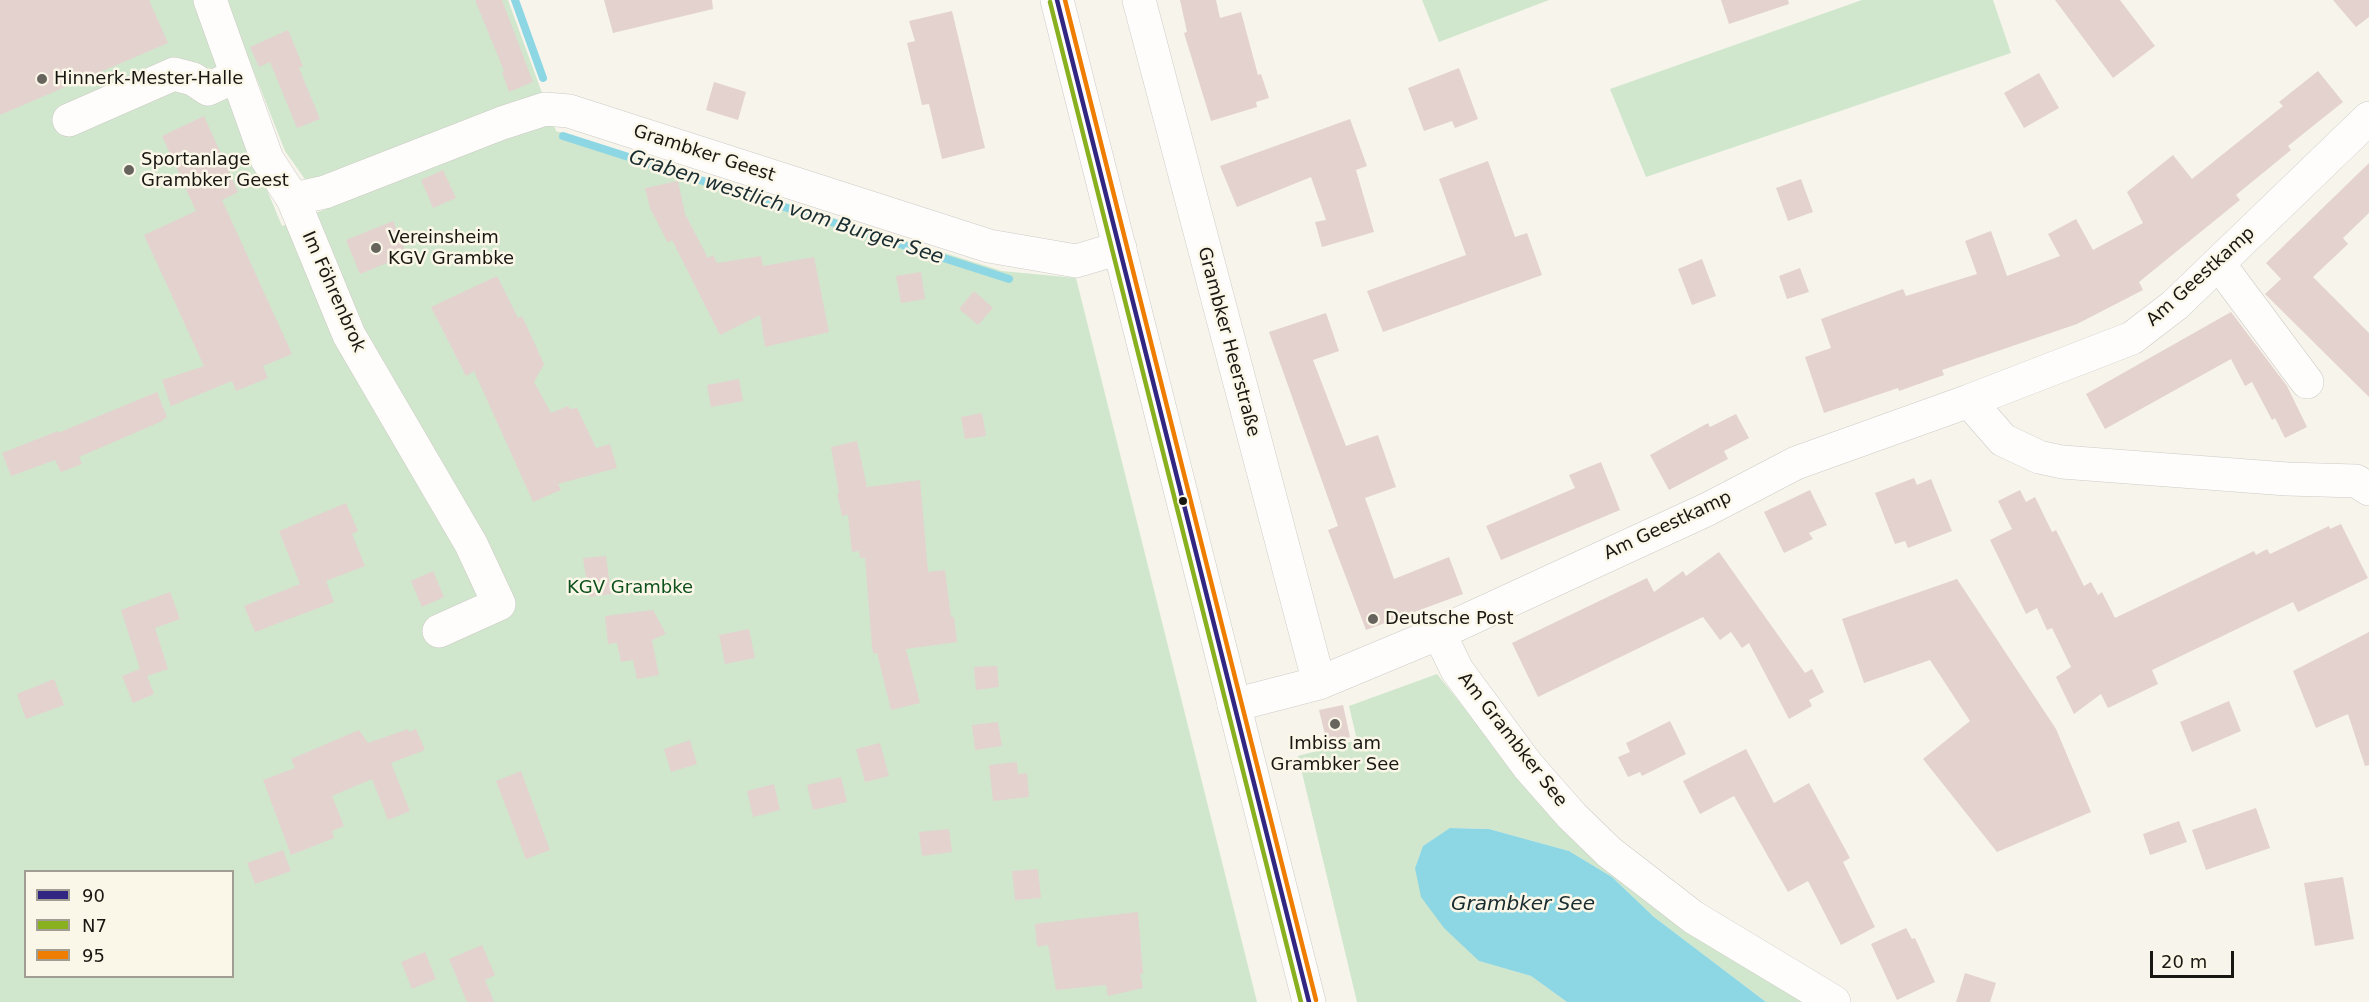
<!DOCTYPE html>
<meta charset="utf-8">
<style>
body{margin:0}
#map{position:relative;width:2369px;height:1002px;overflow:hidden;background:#f7f4ec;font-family:"DejaVu Sans",sans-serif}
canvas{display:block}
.legend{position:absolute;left:24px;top:870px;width:210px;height:108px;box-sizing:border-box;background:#fbf7e8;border:2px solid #a19d92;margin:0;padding:8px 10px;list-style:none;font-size:18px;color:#191712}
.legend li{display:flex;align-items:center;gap:12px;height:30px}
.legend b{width:30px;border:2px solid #a19d92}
.scale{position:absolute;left:2150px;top:951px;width:84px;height:27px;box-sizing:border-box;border:3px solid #191712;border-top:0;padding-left:8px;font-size:18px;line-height:21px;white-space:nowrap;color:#191712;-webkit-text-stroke:4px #fbf7e8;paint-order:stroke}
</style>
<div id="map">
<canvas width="2369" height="1002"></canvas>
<ul class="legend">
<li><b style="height:8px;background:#312783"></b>90</li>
<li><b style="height:8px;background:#89b01e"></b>N7</li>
<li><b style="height:8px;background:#ef7d00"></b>95</li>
</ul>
<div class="scale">20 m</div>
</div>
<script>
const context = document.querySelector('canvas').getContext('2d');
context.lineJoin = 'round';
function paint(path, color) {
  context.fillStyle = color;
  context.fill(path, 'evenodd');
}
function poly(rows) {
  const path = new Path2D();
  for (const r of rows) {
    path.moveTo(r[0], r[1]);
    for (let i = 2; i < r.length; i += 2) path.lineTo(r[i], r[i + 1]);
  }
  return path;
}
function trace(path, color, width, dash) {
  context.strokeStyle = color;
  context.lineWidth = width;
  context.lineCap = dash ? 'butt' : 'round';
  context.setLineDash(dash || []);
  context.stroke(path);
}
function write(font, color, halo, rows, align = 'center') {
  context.font = font + ' "DejaVu Sans",sans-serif';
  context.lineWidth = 5;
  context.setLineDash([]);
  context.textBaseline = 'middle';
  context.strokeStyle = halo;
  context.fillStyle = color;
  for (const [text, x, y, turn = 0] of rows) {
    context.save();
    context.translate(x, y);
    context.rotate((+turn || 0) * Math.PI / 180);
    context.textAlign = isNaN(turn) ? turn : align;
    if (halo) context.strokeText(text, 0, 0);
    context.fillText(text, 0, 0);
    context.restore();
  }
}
paint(poly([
 [0,0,199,0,235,113,282,226,326,209,285,151,233,19,228,0,508,0,556,131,1002,271,1076,278,1257,1002,0,1002],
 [26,872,232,872,232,976,26,976],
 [1422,0,1549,0,1439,42],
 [1862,0,1993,0,2011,53,1646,177,1610,89],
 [1437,674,1518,775,1809,1002,1766,1002,1654,917,1612,877,1569,851,1489,829,1451,828,1423,846,1415,868,1479,961,1531,976,1567,1002,1357,1002,1298,756,1357,740,1349,706]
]), '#d0e7cd');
paint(poly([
 [1450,828,1489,829,1569,851,1612,877,1654,917,1766,1002,1567,1002,1531,976,1479,961,1444,928,1421,897,1415,868,1423,846]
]), '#8dd6e3');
trace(poly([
 [515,0,543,78],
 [563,136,1009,279]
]), '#8dd6e3', 8);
paint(poly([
 [0,0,149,0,168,43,0,115],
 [475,0,502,0,533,82,509,92,502,72,504,71],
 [604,0,712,0,713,9,613,33],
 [1180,0,1216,0,1220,18,1241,12,1258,75,1261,74,1269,98,1256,102,1257,107,1211,121,1184,33,1187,32],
 [1721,0,1788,0,1789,4,1729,24],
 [2055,0,2120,0,2155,46,2113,78],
 [2333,0,2369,0,2369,17,2356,27],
 [952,11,985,148,942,159,929,104,922,105,907,43,915,41,909,21],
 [288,30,303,66,299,68,320,119,297,128,270,62,259,67,250,47],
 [1459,68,1478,119,1455,128,1452,121,1424,131,1408,88],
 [2318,71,2343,102,2288,146,2291,150,2236,195,2240,200,2139,282,2143,290,2077,324,1942,370,1944,375,1899,391,1898,388,1824,413,1805,357,1831,348,1821,319,1903,289,1906,296,1977,274,1965,241,1991,231,2007,276,2060,256,2048,234,2076,219,2093,250,2143,223,2127,192,2173,155,2192,179,2283,106,2279,102],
 [2039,73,2059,108,2024,128,2004,93],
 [714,82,746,92,738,120,706,110],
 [204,116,238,192,222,200,292,354,263,366,268,378,236,391,232,381,171,406,162,380,204,366,144,235,196,211,162,136],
 [1350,119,1367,166,1356,170,1374,232,1322,247,1315,222,1326,220,1311,177,1237,207,1220,166],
 [1488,161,1515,237,1527,233,1542,275,1383,332,1367,291,1466,255,1439,179],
 [2369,163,2369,213,2343,238,2348,244,2313,277,2369,333,2369,397,2265,294,2281,279,2266,263],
 [443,170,456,198,433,208,421,180],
 [1801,179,1813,212,1788,221,1776,188],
 [678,181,685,214,708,258,713,255,717,263,761,256,763,266,814,257,829,332,765,347,760,315,720,335,672,240,668,243,650,208,645,188],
 [393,221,407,255,360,274,346,240],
 [1702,259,1716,296,1692,305,1678,269],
 [1800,268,1809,292,1787,299,1779,276],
 [921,272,925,299,901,303,896,276],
 [497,276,518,318,522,316,544,364,534,382,551,413,568,406,570,409,577,408,596,448,610,444,617,468,558,484,561,490,533,502,474,371,466,376,431,307],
 [974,291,993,308,978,325,959,309],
 [2231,312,2287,386,2307,427,2285,438,2275,418,2272,420,2252,382,2245,386,2231,359,2105,429,2086,394],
 [1326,313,1339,351,1313,360,1346,446,1378,435,1396,487,1365,498,1394,579,1449,557,1463,594,1366,630,1328,530,1338,526,1269,332],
 [739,379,743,401,711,407,707,385],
 [157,392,167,417,160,422,79,457,82,464,61,472,55,460,11,476,2,453,58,431,58,433],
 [982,413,986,436,965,439,961,417],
 [1736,414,1749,438,1724,451,1728,459,1669,490,1650,455,1708,423,1710,427],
 [857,441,867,487,920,480,928,572,945,570,951,617,954,617,957,642,906,649,920,703,891,710,877,653,873,653,872,646,865,558,860,558,859,551,852,552,848,515,842,516,837,493,839,493,831,447],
 [1601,462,1620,510,1501,560,1486,526,1575,488,1569,475],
 [1914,478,1917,485,1931,479,1952,531,1908,548,1905,541,1895,544,1875,493],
 [1810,490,1827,525,1809,533,1813,539,1784,553,1764,512],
 [2020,490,2026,502,2035,497,2052,532,2056,530,2084,586,2091,582,2098,595,2102,592,2115,618,2254,551,2256,555,2267,549,2270,554,2329,526,2330,529,2341,524,2368,578,2298,612,2293,602,2152,670,2158,684,2108,708,2101,694,2074,714,2056,677,2071,667,2052,628,2047,630,2037,608,2026,614,1990,540,2012,529,1998,501],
 [346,503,358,531,352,534,365,566,326,581,334,602,255,632,244,606,300,584,279,531],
 [1719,552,1805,673,1812,669,1824,692,1809,700,1812,706,1789,719,1749,643,1742,648,1731,632,1720,640,1703,617,1538,697,1512,643,1647,578,1654,592,1683,571,1686,576],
 [606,556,611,594,589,597,583,558],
 [433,571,444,597,422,607,411,581],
 [1957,579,2056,729,2091,812,1997,852,1923,759,1970,721,1930,660,1864,683,1842,619],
 [170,592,180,619,155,628,168,669,147,676,154,694,133,703,122,676,140,669,121,610],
 [653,610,666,634,652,640,659,675,637,679,633,660,621,662,617,643,608,644,605,616],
 [749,629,755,658,725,664,719,635],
 [2369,632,2369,765,2365,766,2348,714,2316,728,2293,671],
 [997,666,999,687,976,690,974,667],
 [54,679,64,705,26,719,17,694],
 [2229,701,2241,731,2192,752,2180,722],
 [1343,705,1350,737,1327,743,1319,710],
 [1670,721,1686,754,1642,776,1640,772,1628,777,1618,757,1630,752,1626,743],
 [998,722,1002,746,975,750,972,725],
 [408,729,409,732,416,729,425,750,391,763,410,811,388,820,372,779,332,796,344,826,332,831,334,838,291,855,263,780,295,768,291,759,359,730,368,743],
 [690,740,697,764,671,772,664,749],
 [880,743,889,776,865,782,856,749],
 [1746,749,1774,803,1809,783,1850,858,1843,862,1875,927,1841,945,1808,881,1788,892,1734,796,1700,814,1683,781],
 [1017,762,1018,774,1027,773,1029,797,993,801,989,765],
 [521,771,550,850,526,859,496,781],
 [841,777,847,802,813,810,807,785],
 [774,784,780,810,753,817,747,791],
 [2256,808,2270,848,2206,870,2192,830],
 [2179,821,2187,842,2150,855,2143,834],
 [949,829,952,852,922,856,919,832],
 [283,850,291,871,255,884,247,863],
 [1038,869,1041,898,1015,900,1012,871],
 [2343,877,2354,939,2315,946,2304,883],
 [1138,912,1143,974,1140,974,1143,988,1108,996,1106,985,1056,990,1048,945,1037,947,1035,924],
 [1906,928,1912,939,1915,938,1935,982,1897,1000,1871,944],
 [482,945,495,975,485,980,494,1002,467,1002,449,959],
 [425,952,436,979,412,989,401,962],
 [1965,973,1996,983,1990,1002,1956,1002]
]), '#e4d2cf');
const minor = poly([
 [210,0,267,159,293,199,349,335,471,544,499,604,439,631],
 [1139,0,1319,683],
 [69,120,174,74,193,79,208,89,236,76],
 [293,199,325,192,502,123,545,109,569,111,989,246,1076,261,1120,248],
 [2219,264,2307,382],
 [1969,401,2003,440,2039,457,2062,462,2287,479,2356,481,2369,489],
 [1439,633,1457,670,1528,766,1572,816,1609,852,1693,917,1834,1002],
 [1234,705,1319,683,1439,633,1708,509,1796,463,1969,401,2132,338,2175,305,2369,118]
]);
const major = poly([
 [1057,0,1309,1002]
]);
trace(minor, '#cdcbc5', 34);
trace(major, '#cdcbc5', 34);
trace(minor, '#fefdfc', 33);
trace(major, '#fefdfc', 33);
trace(poly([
 [1057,0,1309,1002]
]), '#312783', 4.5);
trace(poly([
 [1050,2,1301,1002]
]), '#89b01e', 4.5);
trace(poly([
 [1065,0,1316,1000]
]), '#ef7d00', 4.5);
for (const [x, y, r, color] of [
 [42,79,6,"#67645e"],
 [129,170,6,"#67645e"],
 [376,248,6,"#67645e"],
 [1183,501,5,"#191712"],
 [1373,619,6,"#67645e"],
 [1335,724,6,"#67645e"]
]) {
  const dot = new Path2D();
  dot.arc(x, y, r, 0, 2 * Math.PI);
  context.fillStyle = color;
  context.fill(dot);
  trace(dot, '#fbf7e8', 2);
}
write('18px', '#191712', '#fbf7e8', [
 ["Hinnerk-Mester-Halle",54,79],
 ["Sportanlage",141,160],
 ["Grambker Geest",141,181],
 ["Vereinsheim",388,238],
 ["KGV Grambke",388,259],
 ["Deutsche Post",1385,619],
 ["Imbiss am",1335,744,"center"],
 ["Grambker See",1335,765,"center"]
], 'left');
write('18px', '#191712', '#fbf7e8', [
 ["Grambker Geest",704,154,18],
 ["Am Geestkamp",2201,277,-42],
 ["Im Föhrenbrok",333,292,66],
 ["Grambker Heerstraße",1228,342,75],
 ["Am Geestkamp",1668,526,-25],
 ["Am Grambker See",1512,740,52]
]);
write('18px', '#0d511d', '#fbf7e8', [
 ["KGV Grambke",630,588]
]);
write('italic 20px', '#192d31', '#fbf7e8', [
 ["Graben westlich vom Burger See",786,208,18],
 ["Grambker See",1523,905]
]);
</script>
